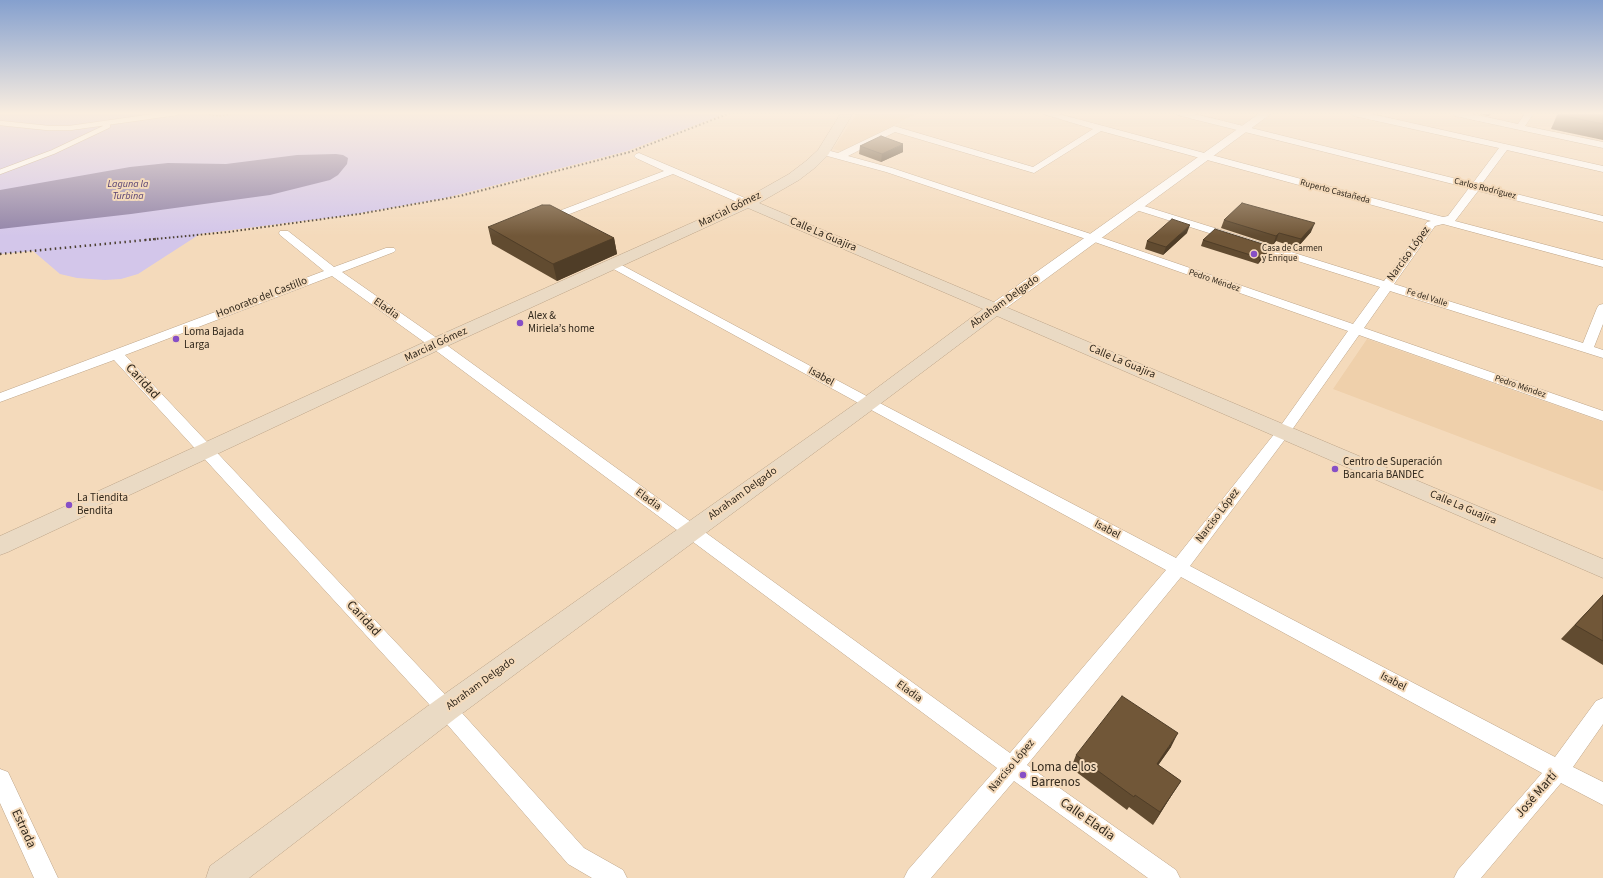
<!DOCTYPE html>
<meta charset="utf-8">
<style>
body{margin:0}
canvas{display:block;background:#f4dabb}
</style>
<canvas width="1603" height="878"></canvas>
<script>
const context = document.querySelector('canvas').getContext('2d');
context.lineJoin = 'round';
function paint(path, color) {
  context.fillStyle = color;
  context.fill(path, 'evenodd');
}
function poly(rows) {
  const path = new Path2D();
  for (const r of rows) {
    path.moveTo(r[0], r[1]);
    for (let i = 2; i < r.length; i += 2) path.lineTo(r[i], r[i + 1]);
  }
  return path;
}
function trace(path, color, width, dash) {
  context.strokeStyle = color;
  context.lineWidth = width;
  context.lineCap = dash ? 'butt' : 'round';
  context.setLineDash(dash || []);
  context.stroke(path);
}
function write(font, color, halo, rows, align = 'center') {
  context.font = font + ' "Source Sans 3",sans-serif';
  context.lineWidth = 4;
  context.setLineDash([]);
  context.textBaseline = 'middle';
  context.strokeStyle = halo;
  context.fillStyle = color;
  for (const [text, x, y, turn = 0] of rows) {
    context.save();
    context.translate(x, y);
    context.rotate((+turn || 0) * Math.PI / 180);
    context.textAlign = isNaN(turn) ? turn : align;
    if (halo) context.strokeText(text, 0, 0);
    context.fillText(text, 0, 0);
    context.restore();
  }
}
paint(poly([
 [857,113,918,113,842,151,833,149],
 [1367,339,1603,422,1603,491,1333,389]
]), '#efd0ab');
paint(poly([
 [0,113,727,113,627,151,445,198,350,215,200,234,138,274,121,279,105,280,77,278,60,274,33,251,0,254]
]), '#d3c6ea');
paint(poly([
 [336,154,343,155,348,158,347,164,338,175,330,180,270,195,131,214,0,229,0,190,130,167,168,163,226,164,297,155]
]), '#9183a8');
const service = poly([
 [0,123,48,128,70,128,176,113],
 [0,172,53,152,108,126]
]);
const minor = poly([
 [1040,113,1055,113,1443,217,1448,216,1469,188,1177,115,1176,113,1191,113,1473,183,1499,148,1354,116,1350,113,1367,113,1603,166,1603,172,1507,150,1481,185,1603,216,1603,222,1478,191,1455,221,1603,260,1603,267,1443,224,1435,226,1394,284,1583,343,1597,308,1599,305,1603,304,1603,324,1594,347,1603,350,1603,358,1390,291,1364,328,1603,411,1603,421,1359,335,1289,434,1190,566,1555,757,1596,701,1603,698,1603,724,1573,767,1603,782,1603,805,1561,783,1481,878,1454,878,1458,870,1542,773,1181,577,1027,765,1176,870,1180,878,1148,878,1014,781,931,878,904,878,908,870,997,768,431,347,332,276,125,355,453,703,584,848,623,870,627,878,592,878,568,864,439,715,114,360,0,402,0,393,324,271,280,235,279,233,280,231,288,231,334,267,386,248,394,248,396,250,394,252,342,272,441,341,1010,753,1166,570,864,406,608,266,606,264,608,262,616,262,874,400,1176,558,1279,428,1348,331,1089,240,886,172,820,154,818,152,823,149,838,153,894,126,1033,167,1093,129,1040,113],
 [1101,131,1431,221,1427,222,1384,281,1141,205,1137,204,1132,207,1133,209,1380,287,1353,324,1097,236,892,168,848,156,895,132,1034,173,1101,131],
 [1451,113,1468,113,1518,124,1525,113,1534,113,1525,126,1603,142,1603,148,1455,116,1451,113],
 [639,153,752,201,753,203,748,206,744,205,673,174,554,220,546,220,545,218,546,216,664,171,636,158,634,156,636,154,639,153],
 [0,769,8,772,58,878,34,878,0,803,0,769]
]);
const tertiary = poly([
 [1260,113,1272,113,1002,311,996,313,990,311,988,308,990,305,1260,113]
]);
const secondary = poly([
 [841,113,853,113,828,155,816,167,799,180,759,203,1603,559,1603,578,997,316,876,407,456,718,249,878,206,878,210,866,436,700,862,399,983,309,748,208,443,348,8,552,0,555,0,536,429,340,743,200,789,174,806,161,818,150,841,113]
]);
trace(service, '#bda488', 5.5);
trace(minor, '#bda488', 1);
trace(tertiary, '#bda488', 1);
trace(secondary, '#bda488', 1);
trace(poly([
 [195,113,219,116,243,113]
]), '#9c8a73', 1.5, [2, 1.5]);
trace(service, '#fff', 4.5);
paint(minor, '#fff');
paint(tertiary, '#fff');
paint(secondary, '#eadac4');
trace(poly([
 [145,240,228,232,359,214,460,196,630,152,730,113]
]), '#4c4032', 2, [1.5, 2.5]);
trace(poly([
 [0,254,156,239]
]), '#4c4032', 2.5, [1.5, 3.5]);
paint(poly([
 [1475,113,1491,113,1489,116],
 [1558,113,1603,113,1603,140,1551,129],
 [860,146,903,152,881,162,859,154],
 [1224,220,1311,232,1297,248,1276,241,1273,245,1221,228],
 [488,227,614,238,617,254,557,281,492,244],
 [1187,233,1163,255,1145,249,1147,241],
 [1203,240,1269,246,1267,253,1258,264,1201,246],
 [1603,595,1603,665,1561,639],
 [1171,747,1158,765,1181,781,1173,793,1153,825,1129,807,1127,810,1071,768,1076,755]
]), '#614b30');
paint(poly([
 [903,144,903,152,881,162,882,154],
 [1315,223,1311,232,1297,248,1301,239],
 [1190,225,1187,233,1163,255,1166,247],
 [1279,233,1276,241,1273,245,1276,236],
 [614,238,617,254,557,281,553,264],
 [1269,246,1267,253,1258,264,1260,258],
 [1178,733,1171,747,1150,777,1157,764],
 [1181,781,1173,793,1153,825,1160,812]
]), '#4f3d27');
const building = poly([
 [1560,113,1603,113,1603,124,1560,115,1560,113],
 [881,136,903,144,882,154,860,146,881,136],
 [1242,203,1315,223,1301,239,1279,233,1276,236,1224,220,1242,203],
 [542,205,550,205,614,238,553,264,488,227,542,205],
 [1172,219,1190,225,1166,247,1147,241,1172,219],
 [1215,229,1269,246,1260,258,1203,240,1215,229],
 [1603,595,1603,641,1575,625,1603,595],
 [1122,696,1178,733,1157,764,1181,781,1160,812,1135,795,1134,797,1076,755,1122,696]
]);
paint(building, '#715738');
trace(building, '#4f3d27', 1);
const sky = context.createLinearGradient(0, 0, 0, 236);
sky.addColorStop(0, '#85a0ce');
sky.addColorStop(0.48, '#faeee0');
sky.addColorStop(1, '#faeee000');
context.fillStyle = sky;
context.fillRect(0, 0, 1603, 236);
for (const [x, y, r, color] of [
 [1254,254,4,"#864fc6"],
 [520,323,4,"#864fc6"],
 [176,339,4,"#864fc6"],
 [1335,469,4,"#864fc6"],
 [69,505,4,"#864fc6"],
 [1023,775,4,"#864fc6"]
]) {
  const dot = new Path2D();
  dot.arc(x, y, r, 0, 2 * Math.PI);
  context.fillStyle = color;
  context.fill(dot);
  trace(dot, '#f4dabb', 1.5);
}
write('9px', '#31281c', '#f4dabb', [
 ["Carlos Rodríguez",1485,189,14],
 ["Ruperto Castañeda",1335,192,15],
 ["Pedro Méndez",1214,281,19],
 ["Fe del Valle",1427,298,18],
 ["Pedro Méndez",1520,387,19]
]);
write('9px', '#31281c', '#f4dabb', [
 ["Casa de Carmen",1262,249],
 ["y Enrique",1262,259]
], 'left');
write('italic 10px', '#543e72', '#f4dabb', [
 ["Laguna la",128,185],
 ["Turbina",128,197]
]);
write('11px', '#31281c', '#f4dabb', [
 ["Marcial Gómez",730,210,-26],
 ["Calle La Guajira",823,235,23],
 ["Narciso López",1409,254,-54],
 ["Honorato del Castillo",262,298,-21],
 ["Abraham Delgado",1005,302,-36],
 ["Eladia",386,309,35],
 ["Marcial Gómez",436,345,-25],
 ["Calle La Guajira",1122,362,23],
 ["Isabel",821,377,29],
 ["Abraham Delgado",743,494,-36],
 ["Eladia",648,500,36],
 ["Calle La Guajira",1463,508,23],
 ["Narciso López",1218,516,-53],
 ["Isabel",1107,530,28],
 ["Isabel",1393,682,28],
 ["Abraham Delgado",481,684,-36],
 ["Eladia",909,692,36],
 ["Narciso López",1012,766,-50]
]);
write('11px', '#31281c', '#f4dabb', [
 ["Alex &",528,317],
 ["Miriela’s home",528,330],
 ["Loma Bajada",184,333],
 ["Larga",184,346],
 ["Centro de Superación",1343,463],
 ["Bancaria BANDEC",1343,476],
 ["La Tiendita",77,499],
 ["Bendita",77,512]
], 'left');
write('13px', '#31281c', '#f4dabb', [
 ["Caridad",142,382,47],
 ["Caridad",363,619,47],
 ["José Martí",1537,795,-49],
 ["Calle Eladia",1087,820,35],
 ["Estrada",23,829,65]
]);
write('13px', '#31281c', '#f4dabb', [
 ["Loma de los",1031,768],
 ["Barrenos",1031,783]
], 'left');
</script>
